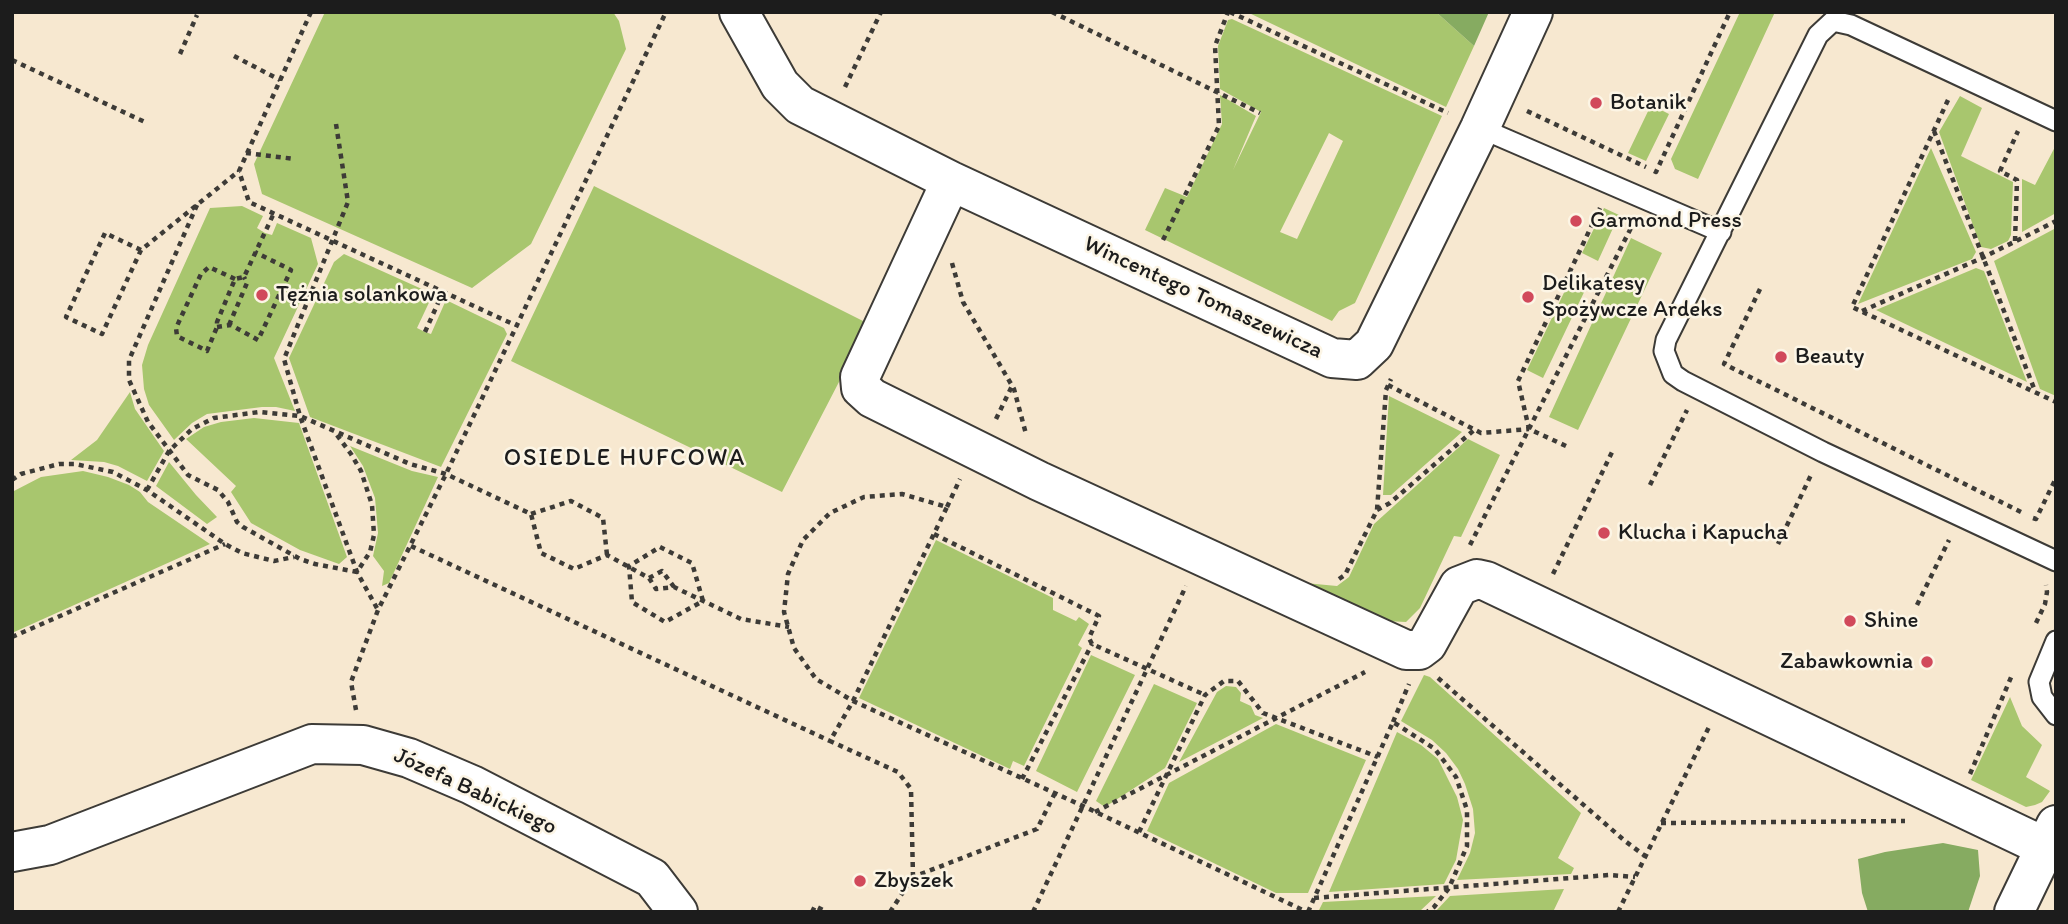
<!DOCTYPE html>
<meta charset="utf-8">
<style>
body{margin:0}
#map{position:relative;width:2068px;height:924px;overflow:hidden;background:#f7e8d0;font-family:Itim,sans-serif}
canvas{display:block}
.frame{position:absolute;inset:0;border:14px solid #1c1c1c;pointer-events:none}
</style>
<div id="map">
<canvas width="2068" height="924"></canvas>
<div class="frame"></div>
</div>
<script>
const context = document.querySelector('canvas').getContext('2d');
context.lineJoin = 'round';
function paint(path, color) {
  context.fillStyle = color;
  context.fill(path, 'evenodd');
}
function poly(rows) {
  const path = new Path2D();
  for (const r of rows) {
    path.moveTo(r[0], r[1]);
    for (let i = 2; i < r.length; i += 2) path.lineTo(r[i], r[i + 1]);
  }
  return path;
}
function trace(path, color, width, dash) {
  context.strokeStyle = color;
  context.lineWidth = width;
  context.lineCap = dash ? 'butt' : 'round';
  context.setLineDash(dash || []);
  context.stroke(path);
}
function write(font, color, halo, rows, align = 'center') {
  context.font = font + ' Itim,sans-serif';
  context.lineWidth = 5;
  context.setLineDash([]);
  context.textBaseline = 'middle';
  context.strokeStyle = halo;
  context.fillStyle = color;
  for (const [text, x, y, turn = 0] of rows) {
    context.save();
    context.translate(x, y);
    context.rotate((+turn || 0) * Math.PI / 180);
    context.textAlign = isNaN(turn) ? turn : align;
    if (halo) context.strokeText(text, 0, 0);
    context.fillText(text, 0, 0);
    context.restore();
  }
}
paint(poly([
 [325,12,613,12,619,21,626,49,531,244,472,288,262,194,254,164],
 [1247,12,1436,12,1474,46,1446,107],
 [1740,12,1775,12,1698,179,1675,169,1671,159],
 [1232,19,1442,116,1355,303,1339,311,1332,321,1145,230,1165,188,1187,197,1222,124,1220,95,1256,116,1233,170,1261,112,1220,89,1218,46,1228,20],
 [1329,133,1343,141,1297,239,1280,232],
 [1960,96,1982,108,1961,156,2013,182,2011,235,2008,241,1991,249,1981,247,1939,132],
 [1651,105,1669,114,1646,161,1628,153],
 [2056,145,2056,213,2022,232,2022,179,2035,185],
 [1931,148,1976,252,1972,259,1858,304],
 [594,186,869,324,782,492,511,361],
 [242,206,263,216,257,228,265,233,272,235,277,223,311,238,318,264,274,358,295,411,276,407,262,407,207,414,192,423,174,440,149,405,144,389,142,365,148,345,210,208],
 [1604,208,1619,215,1598,261,1582,253],
 [2056,228,2056,396,2040,389,1994,261],
 [1631,238,1662,253,1578,430,1549,417],
 [344,254,433,294,417,328,425,332,431,334,446,300,504,328,507,334,441,467,310,417,289,358,334,262],
 [1976,268,1984,271,2027,382,1876,310],
 [1571,278,1587,286,1543,378,1527,370],
 [130,392,135,409,164,451,147,481,118,466,104,462,71,460,97,440],
 [1389,396,1462,432,1391,495,1383,495],
 [254,418,299,423,347,557,339,564,300,550,251,523,231,492,236,486,186,439,204,427,221,422],
 [1468,439,1500,455,1461,537,1454,536,1420,608,1406,622,1385,621,1305,583,1337,586,1349,577,1374,524],
 [350,446,412,471,438,477,389,583,382,586,384,571,373,556,378,533,375,498,363,466],
 [169,462,196,495,217,517,207,524,156,486],
 [83,471,108,477,129,485,140,492,148,502,210,544,12,633,12,492,41,477],
 [936,540,1053,598,1053,610,1076,621,1079,617,1089,624,1078,645,1082,648,1024,766,1013,761,1010,769,859,698],
 [1091,655,1135,675,1077,792,1036,771],
 [1424,675,1430,677,1581,813,1558,858,1574,868,1571,874,1457,880,1470,853,1475,833,1473,809,1465,784,1458,769,1446,753,1432,740,1401,721],
 [1154,684,1197,703,1165,768,1105,807,1096,801],
 [1226,686,1236,687,1241,693,1240,701,1251,706,1255,715,1263,718,1179,762,1217,692],
 [2010,697,2022,726,2042,745,2026,777,2050,791,2042,802,2035,805,2026,807,1971,780],
 [1276,724,1366,760,1308,893,1276,893,1147,831,1169,783],
 [1397,732,1421,745,1438,759,1457,797,1463,820,1456,860,1444,884,1329,892],
 [1564,889,1553,912,1435,912,1450,896],
 [1436,896,1419,912,1318,912,1323,902]
]), '#a8c66e');
paint(poly([
 [1436,12,1489,12,1474,46],
 [1943,843,1978,850,1980,876,1968,912,1868,912,1862,893,1858,859,1885,852]
]), '#86ab61');
const lane = poly([
 [2056,121,1851,25,1833,21,1818,35,1666,340,1664,351,1673,374,1683,381,1823,452,2056,561],
 [1480,128,1721,232],
 [2056,641,2039,682,2042,697,2056,715]
]);
const street = poly([
 [739,12,780,85,800,105,951,181,1332,358,1357,360,1374,344,1480,128,1533,12],
 [951,181,860,377,861,388,872,398,1039,481,1406,650,1419,650,1427,644,1459,586,1477,579,1486,581,2045,847],
 [12,852,50,845,312,744,363,745,409,758,472,785,652,878,678,912],
 [2014,912,2056,825]
]);
trace(lane, '#3d3b37', 23);
trace(street, '#3d3b37', 42);
trace(poly([
 [311,12,239,171,249,202,515,325],
 [1052,12,1260,113],
 [1230,12,1448,113],
 [180,54,197,15],
 [234,56,280,80],
 [12,60,147,123],
 [845,87,881,12],
 [1948,100,1852,307,2056,402],
 [1527,111,1646,167],
 [336,124,348,202,284,359,300,416,357,572,378,610],
 [1934,131,2035,391],
 [246,153,295,159],
 [1654,171,1656,172,1730,12],
 [197,205,129,360,129,380,148,422,188,475,218,490,228,502,237,522,243,527,300,559,315,564,357,572,370,552,374,535,372,505,361,471,351,454,334,431],
 [1163,240,1219,126,1215,46,1228,12],
 [2015,241,2017,180,2000,171,2018,131],
 [141,250,105,233,66,317,102,334,141,250,239,171],
 [952,263,963,302,1014,389,1026,434],
 [235,279,209,267,201,274,176,328,177,336,207,351,217,327,217,322,235,279,244,277,274,213],
 [1760,289,1724,364,2025,514],
 [1862,311,1982,258,2056,221],
 [229,325,247,283,244,277],
 [217,327,231,325,258,340,291,270,255,252],
 [425,332,443,292],
 [1388,385,1481,433,1529,429],
 [996,419,1012,386],
 [1566,446,1529,429,1518,381,1600,208],
 [12,480,21,474,59,464,75,464,113,472,147,490,225,544,242,553,274,561,294,557],
 [1650,485,1687,410],
 [147,490,169,451,192,429,214,418,259,412,300,416,410,464,446,474,531,514,541,553,574,569,607,555,649,578,656,589,674,587,741,619,789,627],
 [947,507,960,479],
 [1377,510,1390,503,1474,430],
 [531,514,571,501,603,518,607,555],
 [2033,518,2036,519,2056,478],
 [934,534,1099,616,1089,638,1092,644,1205,695],
 [1778,544,1811,475],
 [1470,545,1634,222],
 [411,546,830,741],
 [660,547,692,563,703,601,665,622,632,602,629,566,660,547],
 [1553,574,1614,448],
 [649,578,662,571,674,587],
 [1339,579,1345,575,1377,510,1386,390,1391,379],
 [1917,605,1949,540],
 [2036,623,2045,604,2047,592,2046,585],
 [12,637,225,544],
 [1438,678,1625,841,1645,856],
 [356,710,351,682,378,610,446,474,666,12],
 [1393,722,1409,684],
 [1970,774,2012,675],
 [1022,779,1092,644],
 [1095,812,1365,672],
 [1661,823,1905,821],
 [1139,832,1205,695,1224,681,1238,681,1263,713,1378,757],
 [913,877,911,789,898,772,830,741,853,701,947,507,902,494,864,497,830,513,803,540,788,574,784,612,794,648,816,679,853,701,1083,806,1307,912],
 [1314,898,1609,875,1635,877],
 [812,912,815,906,827,912],
 [890,912,913,877,1037,829,1055,793],
 [1033,912,1186,586],
 [1308,912,1393,722,1435,749,1456,777,1467,810,1467,846,1449,888,1434,907,1427,912],
 [1618,912,1710,725]
]), '#3d3b37', 4.5, [5, 5]);
trace(lane, '#fff', 19);
trace(street, '#fff', 38);
for (const [x, y, r, color] of [
 [1596,103,7,"#d1495b"],
 [1576,221,7,"#d1495b"],
 [262,295,7,"#d1495b"],
 [1528,297,7,"#d1495b"],
 [1781,357,7,"#d1495b"],
 [1604,533,7,"#d1495b"],
 [1850,621,7,"#d1495b"],
 [1927,662,7,"#d1495b"],
 [860,881,7,"#d1495b"]
]) {
  const dot = new Path2D();
  dot.arc(x, y, r, 0, 2 * Math.PI);
  context.fillStyle = color;
  context.fill(dot);
  trace(dot, '#fcf5e5', 2.5);
}
write('23px', '#1c1c1c', '#fcf5e5', [
 ["Botanik",1610,103],
 ["Garmond Press",1590,221],
 ["Delikatesy",1542,284],
 ["Spożywcze Ardeks",1542,310],
 ["Tężnia solankowa",276,295],
 ["Beauty",1795,357],
 ["Klucha i Kapucha",1618,533],
 ["Shine",1864,621],
 ["Zabawkownia",1913,662,"right"],
 ["Zbyszek",874,881]
], 'left');
write('23px', '#1c1c1c', '#fcf5e5', [
 ["Wincentego Tomaszewicza",1203,298,25],
 ["Józefa Babickiego",475,792,25]
]);
context.letterSpacing = '2px';
write('24px', '#1c1c1c', '#fcf5e5', [
 ["OSIEDLE HUFCOWA",625,459]
]);
context.letterSpacing = '0px';
</script>
